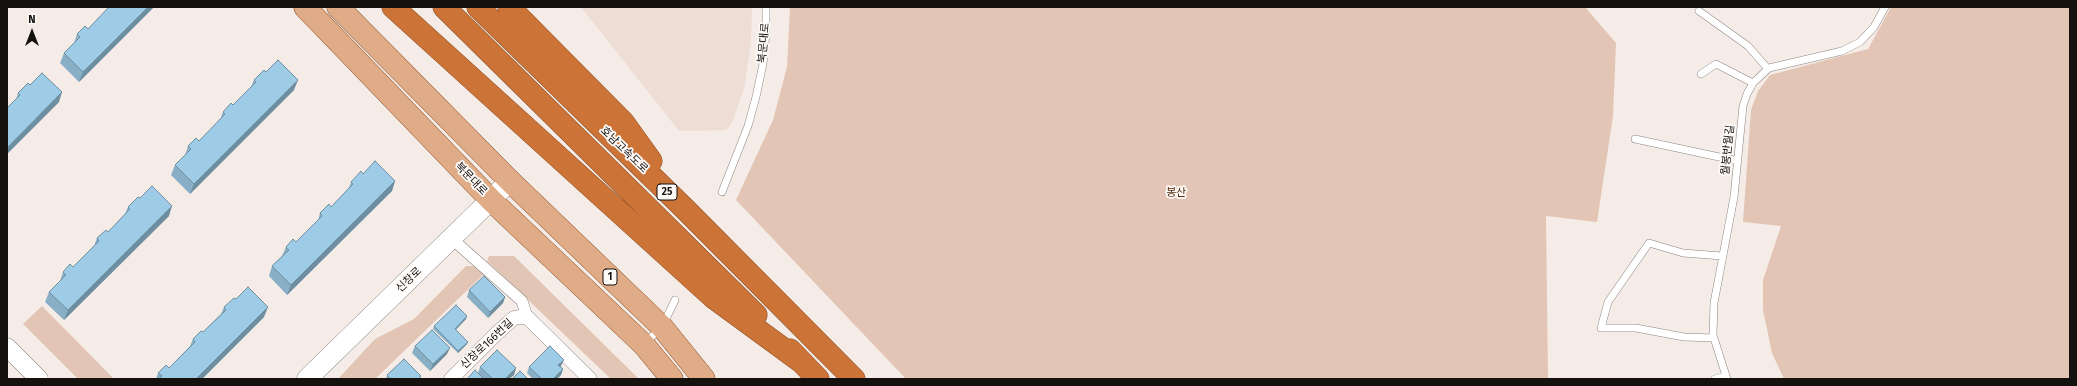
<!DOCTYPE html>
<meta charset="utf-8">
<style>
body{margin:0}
#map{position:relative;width:2077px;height:386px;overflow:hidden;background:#f5ece7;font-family:"Fira Sans",sans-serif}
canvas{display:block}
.frame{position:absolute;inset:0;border:8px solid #14110f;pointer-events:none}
.north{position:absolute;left:12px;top:12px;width:40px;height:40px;-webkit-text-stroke:3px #fefaf8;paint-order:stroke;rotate:0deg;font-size:11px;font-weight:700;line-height:16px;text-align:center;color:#14110f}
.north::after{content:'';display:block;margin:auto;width:14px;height:18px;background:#14110f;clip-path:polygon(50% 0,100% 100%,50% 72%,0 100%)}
</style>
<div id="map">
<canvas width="2077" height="386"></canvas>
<div class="frame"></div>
<div class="north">N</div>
</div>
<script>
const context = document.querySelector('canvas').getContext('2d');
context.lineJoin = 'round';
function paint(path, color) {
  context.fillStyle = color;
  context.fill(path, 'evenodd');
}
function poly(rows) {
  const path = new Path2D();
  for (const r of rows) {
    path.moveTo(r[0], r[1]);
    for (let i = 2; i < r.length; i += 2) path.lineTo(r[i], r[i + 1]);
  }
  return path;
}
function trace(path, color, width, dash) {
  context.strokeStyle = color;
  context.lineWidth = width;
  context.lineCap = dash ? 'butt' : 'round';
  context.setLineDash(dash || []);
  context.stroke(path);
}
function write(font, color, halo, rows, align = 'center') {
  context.font = font + ' "Fira Sans","Noto Sans KR",sans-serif';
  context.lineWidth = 3.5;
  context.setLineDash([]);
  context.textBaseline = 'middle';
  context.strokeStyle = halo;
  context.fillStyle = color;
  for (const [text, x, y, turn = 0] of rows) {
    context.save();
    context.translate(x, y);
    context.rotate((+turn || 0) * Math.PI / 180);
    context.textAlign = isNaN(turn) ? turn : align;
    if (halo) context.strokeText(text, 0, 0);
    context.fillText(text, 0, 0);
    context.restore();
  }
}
paint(poly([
 [581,7,752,7,751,42,744,89,732,123,726,130,679,131]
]), '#edddd4');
paint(poly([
 [790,7,1585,7,1616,43,1613,116,1597,222,1546,216,1548,379,906,379,736,200,773,120,787,67],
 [1891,7,2070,7,2070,379,1784,379,1772,353,1763,310,1763,280,1781,226,1743,222,1751,110,1758,91,1770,75,1868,49],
 [489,256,514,256,639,379,611,379,487,261],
 [466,266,477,266,485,273,375,379,338,379,375,339,414,319],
 [42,306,114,379,78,379,23,324]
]), '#e2c5b4');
const service = poly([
 [1699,11,1748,46,1768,69],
 [1701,74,1716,64,1753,83],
 [1635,139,1738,161],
 [722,192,748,126,756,97,763,64,766,33,766,7],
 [1714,338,1684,337,1636,328,1601,328,1608,302,1649,243,1683,253,1722,256],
 [645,343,662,327,675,300],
 [1715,379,1726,376],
 [1727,379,1713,335,1714,303,1734,197,1743,106,1747,94,1753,83,1769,68,1842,51,1860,42,1874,27,1885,7]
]);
const pedestrian = poly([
 [451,238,522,301,527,317]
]);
const minor = poly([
 [451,379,496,334,514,318,519,317,527,317,590,379]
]);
const tertiary = poly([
 [7,347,39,379]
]);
const secondary = poly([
 [307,379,510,181]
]);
const primary = poly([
 [305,7,491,200,644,345,672,379],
 [338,7,510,181,662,327,704,379]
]);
const motorway = poly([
 [393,7,714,298,800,361],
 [444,7,756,315],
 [478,7,685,209,854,379],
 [509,7,623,122,651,161],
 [790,350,818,379]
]);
trace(service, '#8e8581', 8);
trace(pedestrian, '#8e8581', 12);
trace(minor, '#8e8581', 15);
trace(tertiary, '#8e8581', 19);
trace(secondary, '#8e8581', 21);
trace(primary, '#8c5129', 23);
trace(motorway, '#8c5129', 23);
trace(service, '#fff', 7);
trace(pedestrian, '#fff', 11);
trace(minor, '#fff', 14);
trace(tertiary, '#fff', 18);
trace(secondary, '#fff', 20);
trace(primary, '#e0ab87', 22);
trace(motorway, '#cc7337', 22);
paint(poly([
 [109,7,154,7,79,82,60,63,64,53,74,43,77,34,88,29],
 [266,72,294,90,190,194,171,175,175,165,185,155,188,146,199,141,220,120,223,112,233,105,251,87,254,80],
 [30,85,59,102,7,154,7,108,16,100,18,93],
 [363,174,395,181,392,191,287,295,269,276,272,266,282,256,286,247,296,242,318,221,320,213,331,207,349,188,351,182],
 [140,198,169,216,64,320,45,302,49,292,60,281,63,272,73,267,94,246,97,238,108,232,125,214,128,207],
 [469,290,505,297,503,303,488,318,467,297],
 [236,299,264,317,202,379,156,379,158,373,169,368,190,346,193,339,203,332,221,314,224,307],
 [466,319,456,330,468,342,467,344,458,353,433,329,434,326],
 [415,346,447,354,430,371,412,353],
 [561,366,561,367,563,369,561,375,557,379,533,379,527,373,529,367],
 [480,367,516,368,514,375,509,379,467,379,478,373],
 [387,375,421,376,420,379,386,379]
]), '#88afc6');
paint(poly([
 [148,7,154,7,79,82,83,72],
 [298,80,294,90,190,194,194,184],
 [62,92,59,102,7,154,7,148],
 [395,181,392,191,287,295,291,285],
 [172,206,169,216,64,320,68,310],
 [505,297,503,303,488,318,490,312],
 [268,307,264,317,202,379,196,379],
 [467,316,466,319,454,331,455,329],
 [468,342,467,344,458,353,458,351],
 [450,348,447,354,430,371,433,364],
 [564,360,561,366,556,371,558,365],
 [516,368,514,375,509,379,505,379],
 [563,369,561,375,557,379,553,379]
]), '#6f8fa1');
const building = poly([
 [109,7,148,7,83,72,64,53,80,37,77,34,85,26,88,29,109,7],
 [278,60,298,80,194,184,175,165,191,149,188,146,196,138,199,141,225,114,223,112,231,103,233,105,256,82,254,80,264,70,266,72,278,60],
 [42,73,62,92,7,148,7,108,20,95,18,93,28,83,30,85,42,73],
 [375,161,395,181,291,285,272,266,289,250,286,247,293,239,296,242,322,216,320,213,329,204,331,207,353,184,351,182,361,171,363,174,375,161],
 [152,186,172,206,68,310,49,292,66,275,63,272,70,264,73,267,99,241,97,238,106,230,108,232,130,209,128,207,138,197,140,198,152,186],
 [484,276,505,297,490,312,469,290,484,276],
 [248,287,268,307,196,379,158,379,162,376,158,373,166,365,169,368,195,342,193,339,201,331,203,332,226,310,224,307,234,298,236,299,248,287],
 [456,305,467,316,455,329,468,342,458,351,434,326,456,305],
 [432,330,450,348,433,364,415,346,432,330],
 [550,346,564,360,558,365,563,369,553,379,542,379,529,367,550,346],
 [497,350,516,368,505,379,493,379,480,367,497,350],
 [404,359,421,376,418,379,391,379,387,375,404,359],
 [475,370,484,379,467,379,475,370],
 [520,371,528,379,512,379,520,371]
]);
paint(building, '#9ecce6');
trace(building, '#6f8fa1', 1);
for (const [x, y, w] of [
 [667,192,20],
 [610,277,14]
]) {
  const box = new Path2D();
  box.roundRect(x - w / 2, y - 8, w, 16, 3);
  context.fillStyle = '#fefaf8';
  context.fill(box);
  trace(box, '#14110f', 1);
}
write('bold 10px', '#14110f', null, [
 ["25",667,192],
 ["1",610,277]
]);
write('11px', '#14110f', '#fefaf8', [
 ["북문대로",764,43,-85],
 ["호남고속도로",624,150,44],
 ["월봉반월길",1728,150,-84],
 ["북문대로",471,179,46],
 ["신창로",409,280,-44],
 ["신창로166번길",487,344,-43]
]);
write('11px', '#52290c', '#fefaf8', [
 ["봉산",1176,193]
]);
</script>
